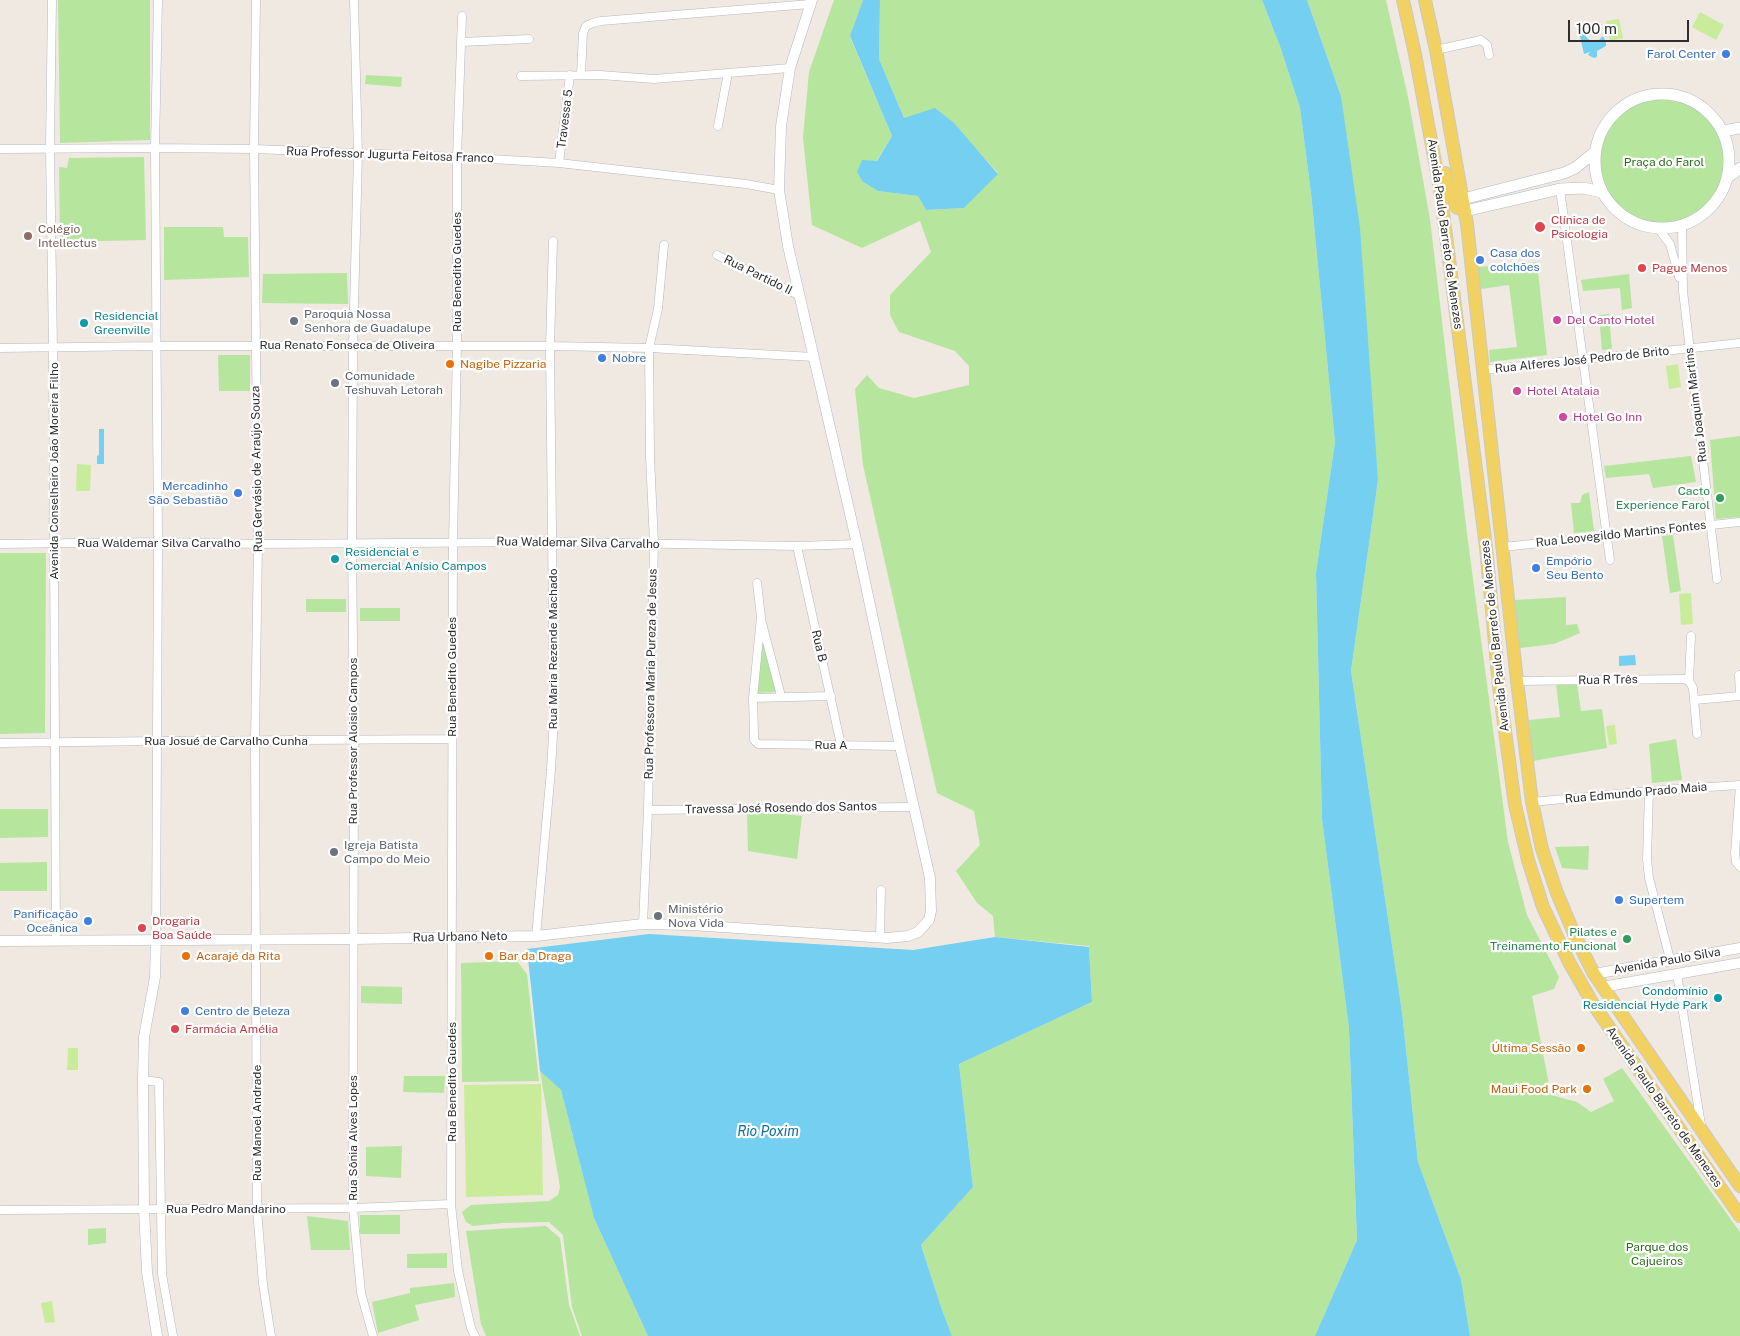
<!DOCTYPE html>
<meta charset="utf-8">
<style>
body{margin:0}
#map{position:relative;width:1740px;height:1336px;overflow:hidden;background:#efe9e1;font-family:"Public Sans",sans-serif}
canvas{display:block}
.scale{position:absolute;left:1568px;top:20px;width:121px;height:22px;box-sizing:border-box;border:2px solid #2e2e2e;border-top:0;padding-left:6px;font-size:15px;line-height:18px;white-space:nowrap;color:#2e2e2e;-webkit-text-stroke:4px #fff;paint-order:stroke}
</style>
<div id="map">
<canvas width="1740" height="1336"></canvas>
<div class="scale">100 m</div>
</div>
<script>
const context = document.querySelector('canvas').getContext('2d');
context.lineJoin = 'round';
function paint(path, color) {
  context.fillStyle = color;
  context.fill(path, 'evenodd');
}
function poly(rows) {
  const path = new Path2D();
  for (const r of rows) {
    if (r.length === 3) {
      path.moveTo(r[0] + r[2], r[1]);
      path.arc(r[0], r[1], r[2], 0, 2 * Math.PI);
      continue;
    }
    path.moveTo(r[0], r[1]);
    for (let i = 2; i < r.length; i += 2) path.lineTo(r[i], r[i + 1]);
  }
  return path;
}
function trace(path, color, width, dash) {
  context.strokeStyle = color;
  context.lineWidth = width;
  context.lineCap = dash ? 'butt' : 'round';
  context.setLineDash(dash || []);
  context.stroke(path);
}
function write(font, color, halo, rows, align = 'center') {
  context.font = font + ' "Public Sans",sans-serif';
  context.lineWidth = 4.5;
  context.setLineDash([]);
  context.textBaseline = 'middle';
  context.strokeStyle = halo;
  context.fillStyle = color;
  for (const [text, x, y, turn = 0] of rows) {
    context.save();
    context.translate(x, y);
    context.rotate((+turn || 0) * Math.PI / 180);
    context.textAlign = isNaN(turn) ? turn : align;
    if (halo) context.strokeText(text, 0, 0);
    context.fillText(text, 0, 0);
    context.restore();
  }
}
paint(poly([
 [58,0,150,0,150,140,60,143],
 [834,0,863,0,850,37,892,136,863,182,878,191,918,196,926,210,964,208,998,173,978,151,904,118,879,59,880,0,1262,0,1281,49,1300,108,1311,193,1335,442,1316,573,1322,819,1349,1028,1357,1240,1315,1336,952,1336,941,1307,921,1245,973,1187,959,1064,1092,1002,1089,946,995,937,993,916,977,903,956,871,980,845,974,811,937,793,863,465,855,389,867,375,879,388,914,398,969,385,969,366,955,351,899,332,890,315,890,295,931,252,920,221,862,248,812,225,803,137,809,72],
 [1307,0,1386,0,1408,97,1430,219,1467,534,1508,842,1527,915,1559,977,1554,989,1532,996,1551,1095,1577,1102,1591,1112,1614,1101,1603,1079,1622,1068,1740,1232,1740,1336,1470,1336,1461,1279,1418,1162,1402,1012,1351,671,1378,480,1341,96],
 [366,75,402,77,401,87,365,84],
 [1662,161,67],
 [144,157,146,240,60,242,59,167,67,168,69,158],
 [164,227,223,227,224,237,248,237,249,277,164,280],
 [1537,262,1547,355,1490,362,1489,350,1517,347,1509,285,1481,289,1478,267],
 [347,273,348,304,262,303,263,274],
 [1629,274,1632,308,1622,310,1620,288,1583,291,1581,280],
 [1609,314,1612,349,1602,350,1599,315],
 [218,355,250,355,250,391,219,391],
 [1740,436,1740,517,1716,519,1710,440],
 [1691,456,1696,482,1653,488,1649,474,1606,478,1604,466],
 [1589,492,1594,531,1574,533,1571,503,1580,503,1582,495],
 [1673,535,1681,591,1670,593,1662,536],
 [0,553,46,553,45,733,0,734],
 [1566,597,1566,625,1577,624,1580,633,1554,644,1520,648,1515,600],
 [306,599,346,599,346,612,306,612],
 [360,608,400,608,400,621,360,621],
 [762,637,776,692,758,693],
 [1556,684,1577,684,1581,711,1602,709,1607,748,1533,761,1529,720,1560,717],
 [1676,739,1682,780,1652,783,1649,744],
 [0,809,48,809,48,837,0,838],
 [747,810,802,816,797,859,748,851],
 [1589,846,1588,870,1562,868,1555,847],
 [47,862,47,891,0,891,0,863],
 [517,961,527,974,539,1081,462,1082,461,963],
 [361,986,402,987,402,1004,361,1003],
 [540,1071,561,1090,594,1218,648,1336,582,1336,572,1307,563,1235,549,1222,503,1223,473,1226,466,1222,462,1212,471,1205,549,1201,558,1195,560,1187],
 [404,1076,445,1076,444,1093,403,1092],
 [402,1146,401,1178,366,1176,366,1147],
 [360,1215,400,1215,400,1234,360,1234],
 [307,1216,348,1221,350,1250,311,1250],
 [546,1226,560,1238,569,1305,580,1336,486,1336,481,1324,466,1231],
 [106,1228,106,1243,88,1245,88,1229],
 [447,1253,447,1268,407,1268,407,1254],
 [454,1283,455,1297,415,1305,419,1320,378,1333,372,1302,410,1293,410,1288]
]), '#b6e59e');
paint(poly([
 [1700,12,1724,25,1716,40,1692,27],
 [1619,19,1623,38,1610,41,1606,21],
 [1678,364,1681,387,1669,389,1666,366],
 [77,464,91,465,90,491,76,491],
 [1691,593,1693,624,1681,625,1679,594],
 [1615,725,1617,744,1609,745,1606,726],
 [68,1048,78,1048,78,1070,67,1070],
 [541,1084,543,1195,466,1197,464,1085],
 [52,1301,55,1322,45,1323,41,1303]
]), '#c9ec9a');
paint(poly([
 [863,0,880,0,879,59,904,118,935,108,954,123,998,174,964,208,926,210,918,196,878,191,863,182,857,172,862,160,877,161,892,136,850,36],
 [1262,0,1307,0,1341,96,1360,228,1378,480,1351,671,1402,1012,1418,1162,1461,1279,1470,1336,1315,1336,1357,1240,1349,1028,1322,819,1316,573,1335,442,1311,193,1300,108,1281,49],
 [1585,31,1586,37,1591,41,1598,41,1603,36,1606,42,1606,46,1597,51,1597,57,1594,58,1588,55,1590,52,1584,54,1579,32],
 [99,429,104,429,104,464,97,464,97,456,99,455],
 [1635,655,1636,665,1619,666,1619,656],
 [649,934,913,950,995,937,1089,947,1092,1002,959,1064,973,1187,921,1245,941,1307,952,1336,648,1336,594,1218,561,1090,540,1071,527,949]
]), '#75cff0');
const minor = poly([
 [52,0,50,149,53,348,56,941],
 [256,0,254,149,258,544,255,740,257,1209,263,1284,271,1336],
 [354,0,358,154,353,346,352,543,354,741,353,1208,361,1293,373,1336],
 [462,16,457,157,457,345,453,542,451,1204,458,1271,471,1328,475,1336],
 [461,42,529,39],
 [1436,50,1481,40,1487,45,1489,55],
 [581,75,583,33,586,26,593,23,601,21,810,4],
 [521,76,600,75,654,79,790,68],
 [718,126,728,73],
 [0,149,155,148,254,149,457,157,559,163,746,184,779,190],
 [559,163,570,75],
 [1560,189,1610,560],
 [1682,225,1683,291,1717,579],
 [1658,228,1670,244,1679,277],
 [717,255,800,296],
 [0,348,157,346,550,346,649,348,814,357],
 [1484,370,1740,343],
 [0,544,158,542,258,544,552,542,797,546,857,544],
 [797,546,841,745],
 [1503,547,1740,522],
 [757,583,761,617,753,698,754,734,754,740,758,744,900,746],
 [762,623,781,696],
 [1739,675,1740,696],
 [1517,681,1684,679,1689,681,1693,688,1697,734],
 [1689,681,1691,636],
 [753,698,831,696],
 [1695,700,1740,696],
 [0,743,157,741,452,739],
 [1740,785,1735,853,1736,862,1740,867],
 [1649,791,1647,859,1649,878,1670,959],
 [1532,802,1649,791,1740,785],
 [648,810,913,807],
 [643,924,648,810,654,543,650,457,649,348,658,309,664,245],
 [536,936,551,770,554,717,550,346,553,241],
 [880,938,881,890],
 [156,939,158,542,155,148,158,0],
 [1677,974,1701,1125],
 [143,1080,159,1082,162,1274,173,1336],
 [0,1210,353,1208,451,1204]
]);
const tertiary = poly([
 [156,939,155,977,144,1037,143,1080,144,1209,147,1272,157,1336],
 [0,941,354,939,536,936,643,924,691,925,887,938,908,936,918,932,929,920,931,911,930,878,900,746,857,544,788,246,779,190,781,126,790,68,812,0],
 [1594,974,1740,948],
 [1602,987,1740,963]
]);
const secondary = poly([
 [1662,161,67],
 [1723,131,1740,128],
 [1727,178,1740,168],
 [1463,199,1564,173,1575,168,1595,152],
 [1465,211,1560,189,1583,188,1602,192]
]);
const primary = poly([
 [1403,0,1415,54,1440,189,1486,547,1499,686,1515,805,1528,860,1543,907,1569,962,1593,1004,1740,1216],
 [1425,0,1436,50,1467,224,1517,681,1532,802,1542,849,1557,893,1575,936,1594,974,1740,1186],
 [1445,173,1448,187,1456,207,1465,211]
]);
trace(minor, '#b4b7c1', 9);
trace(tertiary, '#b4b7c1', 11);
trace(secondary, '#b4b7c1', 12);
trace(primary, '#c9c9c9', 14);
trace(minor, '#fff', 8);
trace(tertiary, '#fff', 10);
trace(secondary, '#fff', 11);
trace(primary, '#f2d163', 12);
for (const [x, y, r, color] of [
 [1726,54,5,"#3f7fe0"],
 [1540,227,6,"#e0444e"],
 [28,236,5,"#8d6e63"],
 [1480,260,5,"#3f7fe0"],
 [1642,268,5,"#e0444e"],
 [1557,320,5,"#d1479c"],
 [294,321,5,"#6b7280"],
 [84,323,5,"#0f9aa8"],
 [602,358,5,"#3f7fe0"],
 [450,364,5,"#e8710a"],
 [335,383,5,"#6b7280"],
 [1517,391,5,"#d1479c"],
 [1563,417,5,"#d1479c"],
 [238,493,5,"#3f7fe0"],
 [1720,498,5,"#2e9e5b"],
 [335,559,5,"#0f9aa8"],
 [1536,568,5,"#3f7fe0"],
 [334,852,5,"#6b7280"],
 [1619,900,5,"#3f7fe0"],
 [658,916,5,"#6b7280"],
 [88,921,5,"#3f7fe0"],
 [142,928,5,"#e0444e"],
 [1627,939,5,"#2e9e5b"],
 [186,956,5,"#e8710a"],
 [489,956,5,"#e8710a"],
 [1718,998,5,"#0f9aa8"],
 [185,1011,5,"#3f7fe0"],
 [175,1029,5,"#e0444e"],
 [1581,1048,5,"#e8710a"],
 [1587,1089,5,"#e8710a"]
]) {
  const dot = new Path2D();
  dot.arc(x, y, r, 0, 2 * Math.PI);
  context.fillStyle = color;
  context.fill(dot);
  trace(dot, '#fff', 2);
}
write('12px', '#366cbe', '#fff', [
 ["Farol Center",1716,54,"right"],
 ["Casa dos",1490,253],
 ["colchões",1490,267],
 ["Nobre",612,358],
 ["Mercadinho",228,486,"right"],
 ["São Sebastião",228,500,"right"],
 ["Empório",1546,561],
 ["Seu Bento",1546,575],
 ["Supertem",1629,900],
 ["Panificação",78,914,"right"],
 ["Oceãnica",78,928,"right"],
 ["Centro de Beleza",195,1011]
], 'left');
write('12px', '#2e2e2e', '#fff', [
 ["Travessa 5",565,119,-83],
 ["Rua Professor Jugurta Feitosa Franco",390,155,2],
 ["Avenida Paulo Barreto de Menezes",1445,234,82],
 ["Rua Benedito Guedes",457,272,-90],
 ["Rua Partido II",758,275,26],
 ["Rua Renato Fonseca de Oliveira",347,345],
 ["Rua Alferes José Pedro de Brito",1582,360,-6],
 ["Rua Joaquim Martins",1696,405,-97],
 ["Rua Gervásio de Araújo Souza",257,469,-91],
 ["Avenida Conselheiro João Moreira Filho",54,471,-90],
 ["Rua Leovegildo Martins Fontes",1621,534,-6],
 ["Rua Waldemar Silva Carvalho",159,543],
 ["Rua Waldemar Silva Carvalho",578,543,1],
 ["Avenida Paulo Barreto de Menezes",1495,636,-96],
 ["Rua B",819,646,77],
 ["Rua Maria Rezende Machado",553,649,-90],
 ["Rua Professora Maria Pureza de Jesus",651,674,-89],
 ["Rua Benedito Guedes",452,677,-90],
 ["Rua R Três",1608,680,-1],
 ["Rua Josué de Carvalho Cunha",226,741],
 ["Rua Professor Aloisio Campos",353,741,-90],
 ["Rua A",831,745],
 ["Rua Edmundo Prado Maia",1636,793,-5],
 ["Travessa José Rosendo dos Santos",781,808,-1],
 ["Rua Urbano Neto",460,937,-1],
 ["Avenida Paulo Silva",1667,961,-10],
 ["Rua Benedito Guedes",452,1082,-90],
 ["Avenida Paulo Barreto de Menezes",1664,1107,55],
 ["Rua Manoel Andrade",257,1123,-90],
 ["Rua Sônia Alves Lopes",353,1138,-90],
 ["Rua Pedro Mandarino",226,1209]
]);
write('12px', '#2c6e1b', '#fff', [
 ["Praça do Farol",1664,162],
 ["Parque dos",1657,1247],
 ["Cajueiros",1657,1261]
]);
write('12px', '#be3a42', '#fff', [
 ["Clínica de",1551,220],
 ["Psicologia",1551,234],
 ["Pague Menos",1652,268],
 ["Drogaria",152,921],
 ["Boa Saúde",152,935],
 ["Farmácia Amélia",185,1029]
], 'left');
write('12px', '#785e54', '#fff', [
 ["Colégio",38,229],
 ["Intellectus",38,243]
], 'left');
write('12px', '#5b616d', '#fff', [
 ["Paroquia Nossa",304,314],
 ["Senhora de Guadalupe",304,328],
 ["Comunidade",345,376],
 ["Teshuvah Letorah",345,390],
 ["Igreja Batista",344,845],
 ["Campo do Meio",344,859],
 ["Ministério",668,909],
 ["Nova Vida",668,923]
], 'left');
write('12px', '#0d838f', '#fff', [
 ["Residencial",94,316],
 ["Greenville",94,330],
 ["Residencial e",345,552],
 ["Comercial Anísio Campos",345,566],
 ["Condomínio",1708,991,"right"],
 ["Residencial Hyde Park",1708,1005,"right"]
], 'left');
write('12px', '#b23c85', '#fff', [
 ["Del Canto Hotel",1567,320],
 ["Hotel Atalaia",1527,391],
 ["Hotel Go Inn",1573,417]
], 'left');
write('12px', '#c56008', '#fff', [
 ["Nagibe Pizzaria",460,364],
 ["Acarajé da Rita",196,956],
 ["Bar da Draga",499,956],
 ["Última Sessão",1571,1048,"right"],
 ["Maui Food Park",1577,1089,"right"]
], 'left');
write('12px', '#27864d', '#fff', [
 ["Cacto",1710,491],
 ["Experience Farol",1710,505],
 ["Pilates e",1617,932],
 ["Treinamento Funcional",1617,946]
], 'right');
write('italic 14px', '#0d6fa3', '#fff', [
 ["Rio Poxim",768,1132]
]);
</script>
